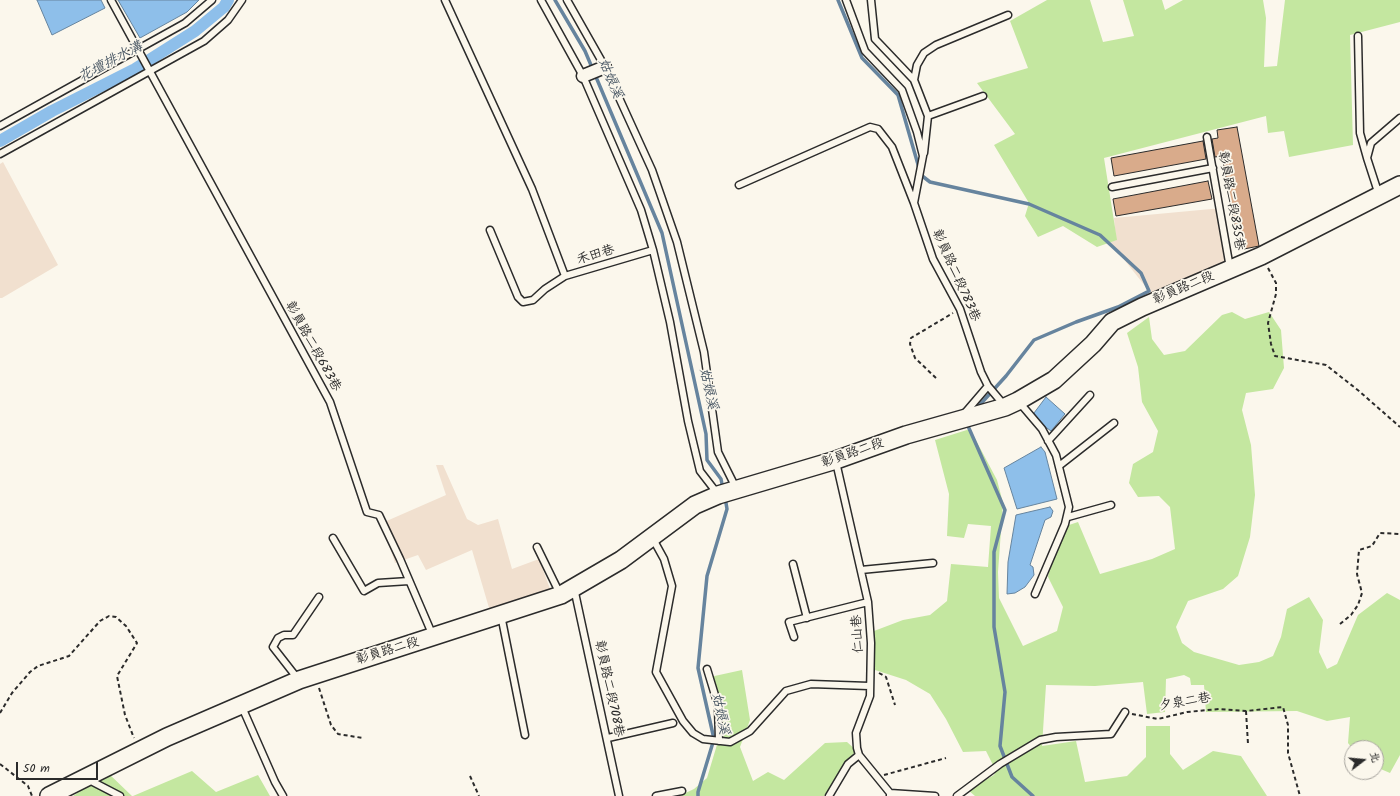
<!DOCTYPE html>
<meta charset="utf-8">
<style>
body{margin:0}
#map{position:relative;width:1400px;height:796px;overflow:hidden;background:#fbf7ec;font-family:Kalam,"LXGW WenKai TC",sans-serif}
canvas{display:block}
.north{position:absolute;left:1344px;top:740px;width:40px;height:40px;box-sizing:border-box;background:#fbf7ec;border:1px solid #a8a59f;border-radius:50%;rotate:74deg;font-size:11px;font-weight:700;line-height:16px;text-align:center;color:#2b2b2b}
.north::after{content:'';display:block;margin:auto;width:14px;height:18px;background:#2b2b2b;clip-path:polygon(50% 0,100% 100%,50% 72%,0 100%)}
.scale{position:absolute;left:16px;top:762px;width:82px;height:18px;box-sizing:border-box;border:2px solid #2b2b2b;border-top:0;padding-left:5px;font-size:12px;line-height:14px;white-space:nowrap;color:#2b2b2b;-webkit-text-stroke:3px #fbf7ec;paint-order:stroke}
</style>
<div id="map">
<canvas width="1400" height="796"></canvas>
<div class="north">北</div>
<div class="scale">50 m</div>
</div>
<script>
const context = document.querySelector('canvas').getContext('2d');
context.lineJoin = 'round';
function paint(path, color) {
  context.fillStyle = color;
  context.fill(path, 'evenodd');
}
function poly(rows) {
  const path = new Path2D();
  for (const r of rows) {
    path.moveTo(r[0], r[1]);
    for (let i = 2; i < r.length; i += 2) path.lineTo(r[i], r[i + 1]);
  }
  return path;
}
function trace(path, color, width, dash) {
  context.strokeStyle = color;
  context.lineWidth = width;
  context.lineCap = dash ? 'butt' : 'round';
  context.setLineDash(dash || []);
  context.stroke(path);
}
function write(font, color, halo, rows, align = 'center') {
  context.font = font + ' Kalam,"LXGW WenKai TC",sans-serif';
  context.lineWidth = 3.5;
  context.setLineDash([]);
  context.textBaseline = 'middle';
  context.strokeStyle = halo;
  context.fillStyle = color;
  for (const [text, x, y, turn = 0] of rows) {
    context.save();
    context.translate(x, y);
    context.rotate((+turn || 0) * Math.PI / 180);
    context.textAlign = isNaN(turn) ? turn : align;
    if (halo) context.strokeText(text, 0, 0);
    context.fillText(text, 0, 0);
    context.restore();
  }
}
paint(poly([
 [3,162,58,265,2,298,0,298,0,164],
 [1222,208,1234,262,1157,301,1110,242,1116,240,1114,218],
 [436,465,443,465,467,519,478,525,498,519,512,569,539,559,553,597,492,618,472,550,426,570,418,555,395,563,382,523,446,495]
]), '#f1e0cf');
paint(poly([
 [1047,0,1090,0,1103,42,1134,36,1123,0,1162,0,1165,10,1183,0,1263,0,1266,18,1264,67,1277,66,1285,0,1400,0,1400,22,1350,35,1353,145,1289,157,1284,131,1268,133,1266,116,1104,158,1117,240,1097,247,1063,226,1038,237,1025,216,1029,203,994,145,1015,134,977,83,1028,68,1010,21],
 [1232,312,1245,319,1269,312,1281,330,1284,368,1273,389,1246,393,1242,410,1251,445,1255,495,1250,537,1238,576,1223,589,1188,601,1176,627,1182,643,1194,652,1239,665,1259,662,1273,656,1281,637,1287,609,1309,597,1323,620,1319,652,1327,669,1337,664,1358,615,1387,593,1400,600,1400,755,1390,773,1376,767,1376,748,1352,748,1348,743,1350,717,1327,721,1297,711,1206,712,1204,685,1191,685,1190,678,1184,675,1166,679,1165,712,1147,714,1143,682,1095,686,1046,685,1042,746,1076,741,1085,782,1127,776,1146,757,1146,726,1170,726,1170,754,1183,770,1213,751,1241,756,1267,796,975,796,968,790,994,775,996,771,986,751,963,752,946,719,930,694,906,680,875,670,874,631,903,620,930,615,947,601,951,564,988,567,991,526,968,524,964,538,947,536,949,494,935,440,970,429,997,480,1003,503,998,572,999,598,1023,646,1057,631,1063,607,1048,577,1052,550,1063,527,1078,522,1100,574,1152,559,1175,549,1170,507,1159,496,1138,497,1129,483,1133,464,1153,452,1158,431,1142,402,1138,367,1127,333,1149,317,1152,339,1164,355,1185,351,1222,315],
 [742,670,750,720,740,747,753,781,768,772,784,780,825,743,847,742,856,750,824,796,679,796,694,789,707,778,719,738,710,677],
 [192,771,216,792,258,775,270,796,133,796],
 [107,772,132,796,73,796,93,782]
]), '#c4e7a0');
const water = poly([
 [37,0,101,0,105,8,52,35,37,0],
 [118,0,199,0,187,12,140,38,118,0],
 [1046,397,1065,414,1051,431,1036,420,1034,413,1046,397],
 [1041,447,1045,452,1057,499,1017,509,1004,468,1041,447],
 [1050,507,1053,511,1051,517,1045,520,1030,565,1033,567,1034,575,1025,587,1015,593,1007,594,1008,562,1016,515,1050,507]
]);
paint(water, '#8ebfea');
trace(water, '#66849e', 1);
trace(poly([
 [555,0,585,51,662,233,706,434,707,460,721,479,723,489],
 [838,0,862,58,898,95,921,175,930,182,1029,204,1100,235,1141,273,1149,291,1118,307,1076,322,1034,340,1006,376,976,409],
 [969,424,968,426,1005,510,994,552,994,627,1005,692,1000,746,1012,777,1033,796],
 [698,796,698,792,714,739,698,668,707,576,727,509,725,497]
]), '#66849e', 3.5);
trace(poly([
 [0,141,52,111,135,69,195,31,224,7,228,0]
]), '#8ebfea', 12);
const building = poly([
 [1237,127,1259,246,1239,250,1222,156,1215,157,1212,139,1218,138,1217,130,1237,127],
 [1203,141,1206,159,1114,176,1111,158,1203,141],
 [1208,181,1212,199,1116,216,1113,199,1208,181]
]);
paint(building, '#d9ab8b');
trace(building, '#2b2b2b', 1);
const service = poly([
 [111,0,330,402,367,512,379,515,400,559,433,636],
 [445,0,532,189,565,276,653,250],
 [541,0,583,76,641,210,653,250,670,322,688,421,700,471,717,493],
 [567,0,605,67,652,170,677,242,704,352,718,452,736,488],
 [846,0,865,51,902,90,917,132,923,156,914,203,933,259,960,309,981,372,988,386,1004,405],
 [871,0,875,39,914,80],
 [1358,36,1360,133,1367,158],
 [928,116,983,96],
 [0,126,185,23,212,0],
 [1207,137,1230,268],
 [924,153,928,116,914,80,917,65,924,53,936,45,1008,15],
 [0,154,204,41,228,20,242,0],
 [739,185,870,127,878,129,892,147,914,203],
 [1112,187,1213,168],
 [1379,195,1367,158,1371,143,1400,118],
 [490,230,518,297,523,302,533,300,545,289,565,276],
 [1019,402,1042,429,1056,455,1069,507,1065,524,1035,594],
 [964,414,988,386],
 [1048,441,1090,395],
 [836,462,868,602,871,643,870,696,856,733,857,748,859,755,890,793,890,796],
 [1059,466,1114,423],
 [1068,517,1111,505],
 [333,538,364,591,378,583,409,581],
 [653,539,664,559,672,586,656,672,683,721,693,733,703,739,730,742,750,731,786,691,811,684,869,686],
 [537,547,560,594],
 [793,564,807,618],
 [861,570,933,563],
 [574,588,619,796],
 [501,615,525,735],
 [794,637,789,622,868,602],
 [707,669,718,705,719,741],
 [298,679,273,647,278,638,284,635,293,635,319,597],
 [242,707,275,782,283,796],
 [608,738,673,723],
 [89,778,93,782,120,796],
 [890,793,935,796],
 [656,796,682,791],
 [829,796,848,764,859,755],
 [957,796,1000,764,1040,740,1056,737,1111,734,1125,712]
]);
const minor = poly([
 [583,76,605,67]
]);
const secondary = poly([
 [49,796,167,737,299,680,561,595,621,560,695,505,718,495,836,460,906,435,1005,407,1018,401,1054,380,1093,344,1112,322,1142,307,1261,256,1400,185]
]);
trace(service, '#2b2b2b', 9);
trace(minor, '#2b2b2b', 15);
trace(secondary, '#2b2b2b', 20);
trace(poly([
 [1268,268,1276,283,1276,294,1268,323,1271,344,1275,356,1326,365,1359,391,1400,427],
 [936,378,915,358,910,344,911,338,953,313],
 [1340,624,1351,615,1358,605,1362,593,1357,574,1359,550,1372,546,1380,533,1400,534],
 [879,673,886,677,895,705],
 [319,688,331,725,338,734,363,738],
 [1246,711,1248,744],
 [0,713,12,693,30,672,38,666,69,656,100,621,109,616,116,617,126,626,137,643,117,676,125,715,134,738],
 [1132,714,1158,719,1187,712,1219,709,1246,711,1283,707,1288,725,1288,753,1300,796],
 [0,764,28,786,32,796],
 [884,775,946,758],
 [470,776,479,796]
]), '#2b2b2b', 2, [4, 3]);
trace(service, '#fbf7ec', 6);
trace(minor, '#fbf7ec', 12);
trace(secondary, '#fbf7ec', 17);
write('13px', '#2b2b2b', '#fbf7ec', [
 ["彰員路二段835巷",1230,201,80],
 ["禾田巷",596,256,-17],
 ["彰員路二段783巷",955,276,66],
 ["彰員路二段",1184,289,-23],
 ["彰員路二段683巷",312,347,61],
 ["彰員路二段",853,454,-19],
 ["仁山巷",859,634,-93],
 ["彰員路二段",388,652,-17],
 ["彰員路二段708巷",608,689,78],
 ["夕泉二巷",1185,703,-9]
]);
write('italic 14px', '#495764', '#fbf7ec', [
 ["花壇排水溝",111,63,-28],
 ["姑娘溪",609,79,67],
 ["姑娘溪",707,389,78],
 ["姑娘溪",719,714,79]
]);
</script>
